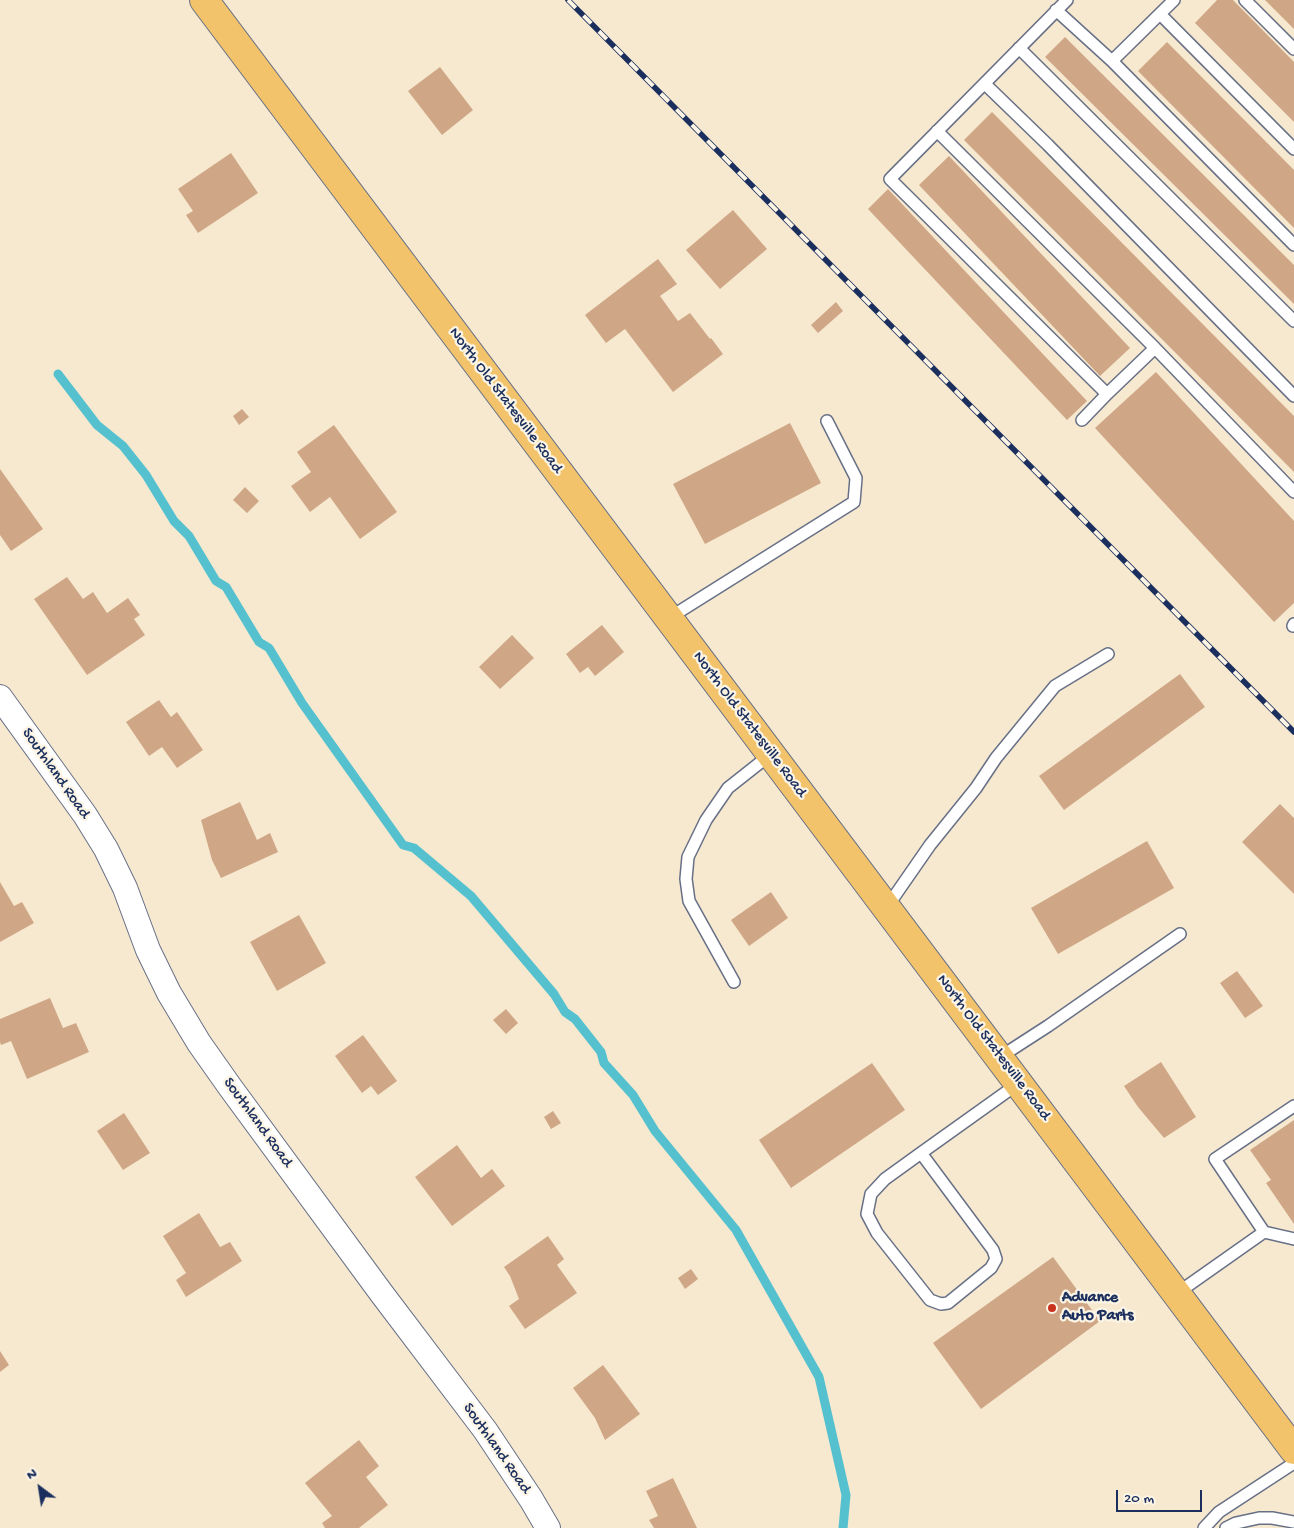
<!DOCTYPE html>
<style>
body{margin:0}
#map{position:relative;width:1294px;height:1528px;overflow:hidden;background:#f6e9d0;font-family:"Gochi Hand",sans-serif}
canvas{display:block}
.north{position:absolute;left:15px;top:1463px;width:50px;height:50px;-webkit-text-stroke:4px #fcf5e5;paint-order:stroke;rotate:329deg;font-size:14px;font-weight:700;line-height:20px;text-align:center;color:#1b2f5e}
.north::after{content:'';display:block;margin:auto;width:18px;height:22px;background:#1b2f5e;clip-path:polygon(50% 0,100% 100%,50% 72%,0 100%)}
.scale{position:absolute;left:1116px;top:1490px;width:86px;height:22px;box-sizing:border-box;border:2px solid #1b2f5e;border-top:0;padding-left:6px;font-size:15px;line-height:18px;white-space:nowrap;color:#1b2f5e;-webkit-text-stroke:4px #fcf5e5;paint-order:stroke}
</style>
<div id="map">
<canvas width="1294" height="1528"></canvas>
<div class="north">N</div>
<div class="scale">20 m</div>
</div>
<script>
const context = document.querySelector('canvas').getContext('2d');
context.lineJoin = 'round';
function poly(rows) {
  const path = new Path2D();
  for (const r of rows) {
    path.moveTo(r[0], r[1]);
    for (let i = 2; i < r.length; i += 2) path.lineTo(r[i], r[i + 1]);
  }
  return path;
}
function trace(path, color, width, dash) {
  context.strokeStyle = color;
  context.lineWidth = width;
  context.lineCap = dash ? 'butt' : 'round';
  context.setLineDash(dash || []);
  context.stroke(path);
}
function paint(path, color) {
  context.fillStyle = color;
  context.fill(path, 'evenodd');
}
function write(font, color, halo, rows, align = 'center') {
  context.font = font + ' "Gochi Hand",sans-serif';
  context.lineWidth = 4.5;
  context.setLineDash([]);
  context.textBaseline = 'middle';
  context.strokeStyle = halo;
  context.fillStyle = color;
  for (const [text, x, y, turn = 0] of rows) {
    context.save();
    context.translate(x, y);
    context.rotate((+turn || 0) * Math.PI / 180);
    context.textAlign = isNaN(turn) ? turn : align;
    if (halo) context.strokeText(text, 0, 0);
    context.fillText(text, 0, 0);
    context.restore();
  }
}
trace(poly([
 [58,374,97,425,123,446,146,475,174,521,189,536,216,581,226,587,259,642,269,648,302,703,403,845,414,848,471,896,554,994,565,1012,575,1019,601,1052,604,1063,633,1095,655,1131,736,1230,819,1377,846,1495,843,1528]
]), '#55c1cf', 9);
paint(poly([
 [1217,0,1233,0,1294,62,1294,122,1195,23],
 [1265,0,1294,0,1294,29],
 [1065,37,1294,265,1294,304,1045,57],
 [1167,42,1294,170,1294,228,1138,71],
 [440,67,473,110,442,135,408,91],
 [992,112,1294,416,1294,472,964,140],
 [231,153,258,193,198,233,186,215,193,211,178,189],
 [949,156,1130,348,1100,376,919,185],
 [888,189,1087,401,1067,420,868,209],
 [733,210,767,249,720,289,686,250],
 [658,259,677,284,660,296,678,321,690,313,710,339,711,338,723,354,673,392,625,329,606,343,585,315],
 [836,302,843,311,818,333,811,325],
 [1156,372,1294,521,1294,603,1274,622,1095,428],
 [242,409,249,417,239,425,233,416],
 [790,423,821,483,705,544,673,484],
 [334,425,397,512,360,539,330,497,310,512,291,486,311,472,297,452],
 [0,469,43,529,11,551,0,535],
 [245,487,259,501,247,513,233,500],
 [67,577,83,599,93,592,107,613,128,598,140,615,134,619,145,635,87,675,34,599],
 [602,625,624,652,595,676,588,667,580,673,566,654],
 [512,635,534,658,500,689,479,667],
 [1180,674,1205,707,1064,810,1039,776],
 [159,700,171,717,177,712,203,750,177,768,162,747,149,756,126,722],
 [240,802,257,840,270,833,278,852,221,878,212,860,201,820],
 [1280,804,1294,818,1294,894,1242,842],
 [1147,841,1174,888,1058,954,1031,908],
 [0,882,14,906,22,902,34,923,0,942],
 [771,892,788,918,749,946,731,920],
 [299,915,326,963,277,991,250,942],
 [1237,971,1263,1006,1245,1018,1220,983],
 [50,998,63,1028,76,1023,89,1052,27,1079,11,1041,1,1045,0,1042,0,1019],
 [506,1009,518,1023,506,1034,493,1020],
 [363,1035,397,1081,378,1095,371,1086,362,1093,335,1056],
 [1161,1062,1196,1117,1164,1138,1138,1107,1124,1086],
 [872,1063,905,1110,791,1188,759,1140],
 [553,1111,561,1123,551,1129,544,1117],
 [124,1113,150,1153,123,1170,97,1131],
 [1294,1120,1294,1224,1266,1183,1271,1180,1250,1150],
 [457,1145,481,1178,492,1169,505,1186,452,1226,415,1177],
 [199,1213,220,1247,230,1242,242,1261,186,1297,176,1280,186,1273,163,1236],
 [548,1236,564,1259,557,1265,577,1293,525,1329,509,1306,519,1299,510,1276,504,1267],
 [1053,1257,1100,1321,981,1409,933,1343],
 [691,1269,698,1279,685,1289,678,1278],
 [0,1351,9,1365,0,1372],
 [603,1365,640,1414,605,1440,595,1418,573,1388],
 [359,1440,379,1466,366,1477,388,1505,359,1528,325,1528,322,1523,332,1516,305,1483],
 [673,1478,697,1528,654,1528,649,1520,658,1516,646,1491]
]), '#d0a786');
const lane = poly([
 [1067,0,890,179,1107,394,1082,420],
 [1245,0,1294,49],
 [1056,10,1112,61,1174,0],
 [1160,14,1294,149],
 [1019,48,1294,321],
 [1112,61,1294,245],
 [985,84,1048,145,1294,396],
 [937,131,1155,348,1107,394],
 [1155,348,1294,492],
 [669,618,854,502,856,478,827,421],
 [1293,626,1294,624],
 [887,907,930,845,976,788,996,758,1055,686,1108,654],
 [734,982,689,901,686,879,688,857,706,820,728,788,771,754],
 [1000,1057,1048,1026,1180,934],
 [921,1153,993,1250,996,1259,991,1268,948,1303,941,1304,930,1300,877,1233,867,1214,871,1194,885,1179,921,1153,1019,1083],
 [1264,1232,1294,1239],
 [1176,1294,1264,1232,1215,1159,1294,1106],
 [1204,1528,1219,1512,1294,1463],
 [1226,1528,1236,1523,1259,1518,1272,1518,1294,1522]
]);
const street = poly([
 [0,697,85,815,106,849,125,888,148,950,169,993,199,1043,230,1087,382,1294,485,1430,531,1499,548,1528]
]);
const primary = poly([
 [204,0,1294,1450]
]);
trace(lane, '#687086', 14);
trace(street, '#687086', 26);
trace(primary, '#687086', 30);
trace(lane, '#fff', 11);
trace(street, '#fff', 24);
trace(primary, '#f2c36a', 28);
const rail = poly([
 [568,0,1294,732]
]);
trace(rail, '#1b2f5e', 5.5);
trace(rail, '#fcf5e5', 4, [11]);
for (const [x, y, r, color] of [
 [1052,1308,5,"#c8321e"]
]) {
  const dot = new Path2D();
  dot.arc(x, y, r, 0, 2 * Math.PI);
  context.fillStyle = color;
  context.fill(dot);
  trace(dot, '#fcf5e5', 2);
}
write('16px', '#1b2f5e', '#fcf5e5', [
 ["North Old Statesville Road",505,401,53],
 ["North Old Statesville Road",749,725,53],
 ["Southland Road",55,774,55],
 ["North Old Statesville Road",993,1048,53],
 ["Southland Road",257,1123,54],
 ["Southland Road",496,1449,55]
]);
write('bold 16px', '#1b2f5e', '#fcf5e5', [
 ["Advance",1062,1299],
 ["Auto Parts",1062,1317]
], 'left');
</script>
